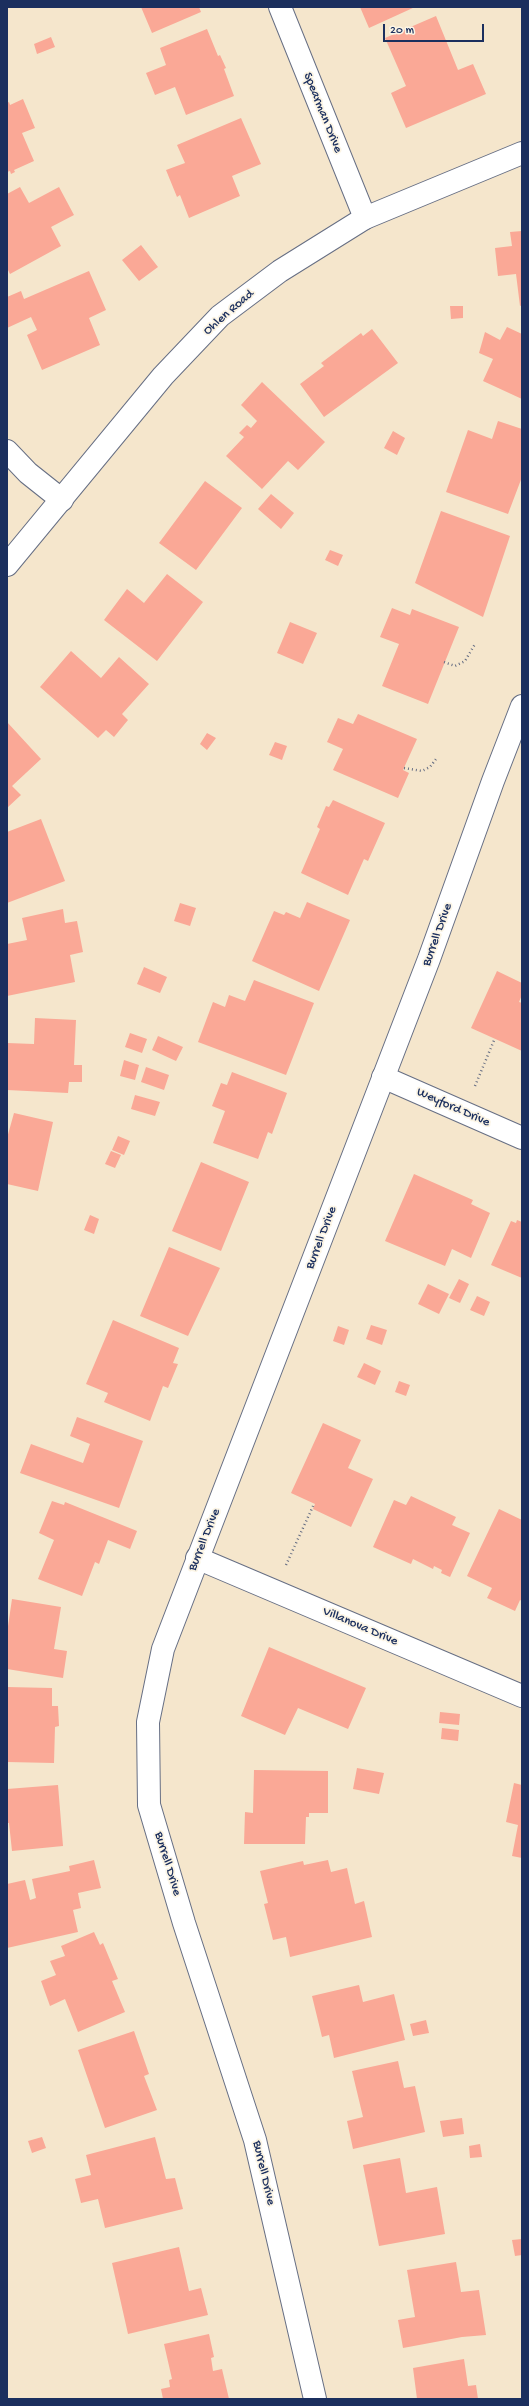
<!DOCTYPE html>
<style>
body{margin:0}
#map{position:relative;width:529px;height:2406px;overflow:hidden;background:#f5e6cc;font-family:"Gochi Hand",sans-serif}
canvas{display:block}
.frame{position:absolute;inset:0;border:8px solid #1b2f5e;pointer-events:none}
.scale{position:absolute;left:383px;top:24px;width:101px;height:18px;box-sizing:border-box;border:2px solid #1b2f5e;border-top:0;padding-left:5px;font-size:12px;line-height:14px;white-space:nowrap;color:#1b2f5e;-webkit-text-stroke:3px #fcf5e5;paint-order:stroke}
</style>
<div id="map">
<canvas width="529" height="2406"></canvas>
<div class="frame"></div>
<div class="scale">20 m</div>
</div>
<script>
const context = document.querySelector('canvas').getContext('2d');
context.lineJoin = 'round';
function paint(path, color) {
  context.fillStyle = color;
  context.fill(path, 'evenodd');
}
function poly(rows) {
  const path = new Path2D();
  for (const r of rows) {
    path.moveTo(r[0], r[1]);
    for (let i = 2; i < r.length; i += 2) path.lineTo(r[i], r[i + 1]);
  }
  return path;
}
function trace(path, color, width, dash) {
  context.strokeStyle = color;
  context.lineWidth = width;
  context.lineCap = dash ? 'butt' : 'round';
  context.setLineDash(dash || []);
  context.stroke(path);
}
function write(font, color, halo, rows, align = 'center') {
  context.font = font + ' "Gochi Hand",sans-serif';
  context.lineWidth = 3.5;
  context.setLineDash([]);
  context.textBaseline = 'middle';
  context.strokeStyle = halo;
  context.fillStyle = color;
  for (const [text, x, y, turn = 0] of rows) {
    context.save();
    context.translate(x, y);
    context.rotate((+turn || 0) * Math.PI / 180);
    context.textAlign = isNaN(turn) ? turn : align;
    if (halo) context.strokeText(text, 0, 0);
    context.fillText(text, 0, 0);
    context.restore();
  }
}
paint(poly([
 [141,7,199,7,201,12,152,33],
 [360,7,415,7,369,28],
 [436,16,458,70,473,64,486,94,406,128,391,93,406,86,385,38],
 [207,29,218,56,220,55,226,68,224,69,234,96,186,115,175,87,155,95,146,73,166,65,160,48],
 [51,37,55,47,37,54,34,44],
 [23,99,35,128,22,133,34,161,14,170,15,172,11,174,10,171,7,172,7,103,9,102,10,105],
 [241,118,261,164,232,176,240,196,189,218,180,195,177,197,166,170,185,163,177,145],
 [20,187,29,203,59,187,74,215,51,227,61,246,10,274,7,268,7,194],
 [522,231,522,305,520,306,516,274,498,276,495,248,512,246,510,232],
 [141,245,158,267,139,281,122,260],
 [89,271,106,310,89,318,100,345,42,370,27,335,37,330,31,317,7,328,7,297,21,291,24,299],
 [450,306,463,306,463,318,451,319],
 [507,327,522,334,522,399,483,381,493,359,479,353,485,332,500,340],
 [372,329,398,363,324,417,300,384,324,366,321,363,361,333,363,336],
 [262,382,325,442,298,470,288,461,262,489,226,456,244,437,239,433,247,425,251,428,257,421,241,405],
 [498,421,522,429,522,477,508,514,446,492,468,430,492,439],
 [393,431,405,438,397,455,384,448],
 [205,481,242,508,196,570,159,543],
 [271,494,294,513,281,529,258,509],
 [441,511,510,536,483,617,415,583],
 [330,550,343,555,338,566,325,560],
 [167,574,203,602,157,661,104,620,127,589,144,603],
 [392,608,410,615,412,609,459,627,428,704,382,686,399,644,380,637],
 [290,622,317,633,303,664,277,653],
 [71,651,101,678,119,657,149,684,122,714,128,720,114,737,106,730,98,738,40,687],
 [358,714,417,739,403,770,409,773,398,798,333,770,343,749,327,742,338,718,353,724],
 [7,722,41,759,12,786,21,795,7,808],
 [207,733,216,738,207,750,200,744],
 [275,742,287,746,282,760,269,755],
 [333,800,385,823,368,861,364,859,348,895,301,873,320,829,317,827,326,806,329,807],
 [41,819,65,881,7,903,7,832],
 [307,902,350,920,319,991,252,961,274,911,284,915,286,912,300,918],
 [180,903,196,908,190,926,174,921],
 [63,909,65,923,77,921,83,952,70,955,75,982,7,996,7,944,27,940,22,918],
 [144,967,167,977,160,993,137,984],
 [497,971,522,983,522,995,519,1002,522,1003,522,1051,471,1028],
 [254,980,314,1003,286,1075,198,1042,213,1002,225,1007,229,995,245,1001],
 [35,1018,76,1020,74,1065,82,1065,82,1082,69,1082,68,1093,7,1090,7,1043,34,1044],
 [130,1033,147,1039,142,1053,125,1047],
 [158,1036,183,1047,176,1061,152,1050],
 [124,1060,139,1065,135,1080,120,1076],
 [146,1067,169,1075,164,1090,141,1082],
 [232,1072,287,1093,272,1134,268,1132,258,1159,213,1143,225,1111,212,1106,221,1083,227,1085],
 [135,1095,160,1102,155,1116,131,1109],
 [14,1113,53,1122,38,1191,7,1184,7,1138],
 [118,1136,130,1141,124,1155,112,1150],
 [111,1151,121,1155,115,1168,105,1164],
 [201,1162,249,1182,221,1251,172,1231],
 [414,1174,473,1200,471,1204,490,1213,471,1258,452,1249,445,1266,385,1241],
 [90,1215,99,1219,94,1234,84,1230],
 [517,1220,522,1222,522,1278,491,1265,511,1221,516,1223],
 [169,1247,220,1268,188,1336,140,1316],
 [459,1279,469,1284,460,1303,449,1298],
 [428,1284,449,1294,439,1314,418,1304],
 [477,1296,490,1302,484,1316,470,1310],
 [113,1320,179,1348,173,1363,178,1364,168,1388,163,1386,150,1421,104,1402,108,1393,86,1384],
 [371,1325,387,1330,382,1345,366,1339],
 [338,1326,349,1330,344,1345,333,1341],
 [364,1363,381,1371,375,1385,357,1377],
 [399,1381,410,1385,406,1396,395,1392],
 [77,1417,143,1441,119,1508,20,1473,31,1444,83,1463,90,1444,70,1436],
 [323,1423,361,1440,348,1468,373,1479,351,1527,313,1509,315,1504,291,1493],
 [411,1496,456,1517,452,1525,470,1533,450,1577,441,1573,442,1570,434,1566,433,1569,413,1559,411,1564,373,1547,394,1500,406,1505],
 [52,1501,64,1505,65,1502,137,1531,130,1549,108,1540,99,1564,95,1562,82,1596,38,1579,54,1540,39,1533],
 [499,1509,522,1520,522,1601,520,1600,515,1611,487,1598,492,1588,467,1576],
 [12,1599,61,1607,54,1649,67,1651,63,1678,7,1669,7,1633],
 [269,1647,366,1688,348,1729,298,1708,285,1735,241,1716],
 [7,1687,52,1688,52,1706,58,1706,59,1726,55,1727,54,1763,7,1762],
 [440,1712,460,1714,459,1725,439,1723],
 [442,1728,459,1730,458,1741,441,1739],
 [357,1768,384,1773,379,1794,353,1789],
 [254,1770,328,1771,328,1813,309,1813,309,1817,306,1817,305,1844,244,1844,245,1812,253,1813],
 [514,1783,522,1785,522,1858,512,1856,518,1825,506,1822],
 [58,1785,63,1846,12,1851,9,1823,7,1823,7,1789],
 [94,1860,101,1888,78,1893,81,1908,73,1910,78,1932,7,1948,7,1884,25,1880,30,1900,36,1898,32,1879,70,1871,69,1866],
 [328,1860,331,1872,347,1868,355,1904,364,1901,372,1937,290,1957,286,1937,273,1940,264,1904,268,1903,260,1871,303,1861,304,1865],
 [94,1932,100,1945,103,1943,118,1979,112,1981,125,2012,78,2032,65,1999,50,2006,41,1981,56,1975,50,1961,65,1956,61,1946],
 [359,1985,363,2002,394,1994,405,2040,334,2058,329,2035,322,2037,312,1996],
 [426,2020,429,2033,413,2036,410,2024],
 [134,2031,149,2074,144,2076,157,2110,105,2128,78,2050],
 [398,2061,404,2088,415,2086,425,2132,353,2149,347,2121,363,2117,352,2071],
 [462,2118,464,2134,443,2137,440,2121],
 [42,2137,46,2148,32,2153,28,2141],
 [155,2137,166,2179,175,2178,183,2209,105,2228,98,2199,81,2203,75,2179,91,2175,86,2155],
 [480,2144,482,2157,470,2158,469,2146],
 [400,2158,406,2193,437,2187,445,2234,379,2246,363,2165],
 [522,2239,522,2255,515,2256,512,2240],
 [179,2247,189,2291,201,2288,208,2315,128,2334,112,2263],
 [456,2262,461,2292,479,2290,486,2335,462,2337,403,2348,398,2320,415,2317,407,2270],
 [209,2334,214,2357,211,2358,213,2371,222,2369,229,2399,163,2399,161,2389,170,2387,169,2380,172,2379,164,2344],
 [464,2359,468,2386,476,2385,478,2399,417,2399,413,2368]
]), '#faa896');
const minor = poly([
 [280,7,365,218],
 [7,451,28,473,62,500],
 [383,1077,522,1138],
 [197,1558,522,1696]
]);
const tertiary = poly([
 [7,565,163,376,220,316,280,271,365,218,522,153],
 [315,2399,255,2140,184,1923,149,1805,148,1722,163,1649,429,959,493,781,522,706]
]);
trace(minor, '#676f84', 24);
trace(tertiary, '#676f84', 24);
trace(poly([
 [444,662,455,666,465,661,475,644],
 [404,768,422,771,430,767,436,759],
 [475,1086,495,1038],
 [286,1565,314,1504]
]), '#676f84', 2.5, [1, 3]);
trace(minor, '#fff', 22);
trace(tertiary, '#fff', 22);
write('13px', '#1b2f5e', '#fcf5e5', [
 ["Spearman Drive",322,113,68],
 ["Ohlen Road",229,313,-41],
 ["Burrell Drive",438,935,-70],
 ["Weyford Drive",453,1108,24],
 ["Burrell Drive",322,1238,-69],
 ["Burrell Drive",205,1540,-68],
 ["Villanova Drive",360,1627,23],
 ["Burrell Drive",167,1864,73],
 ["Burrell Drive",263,2173,77]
]);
</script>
